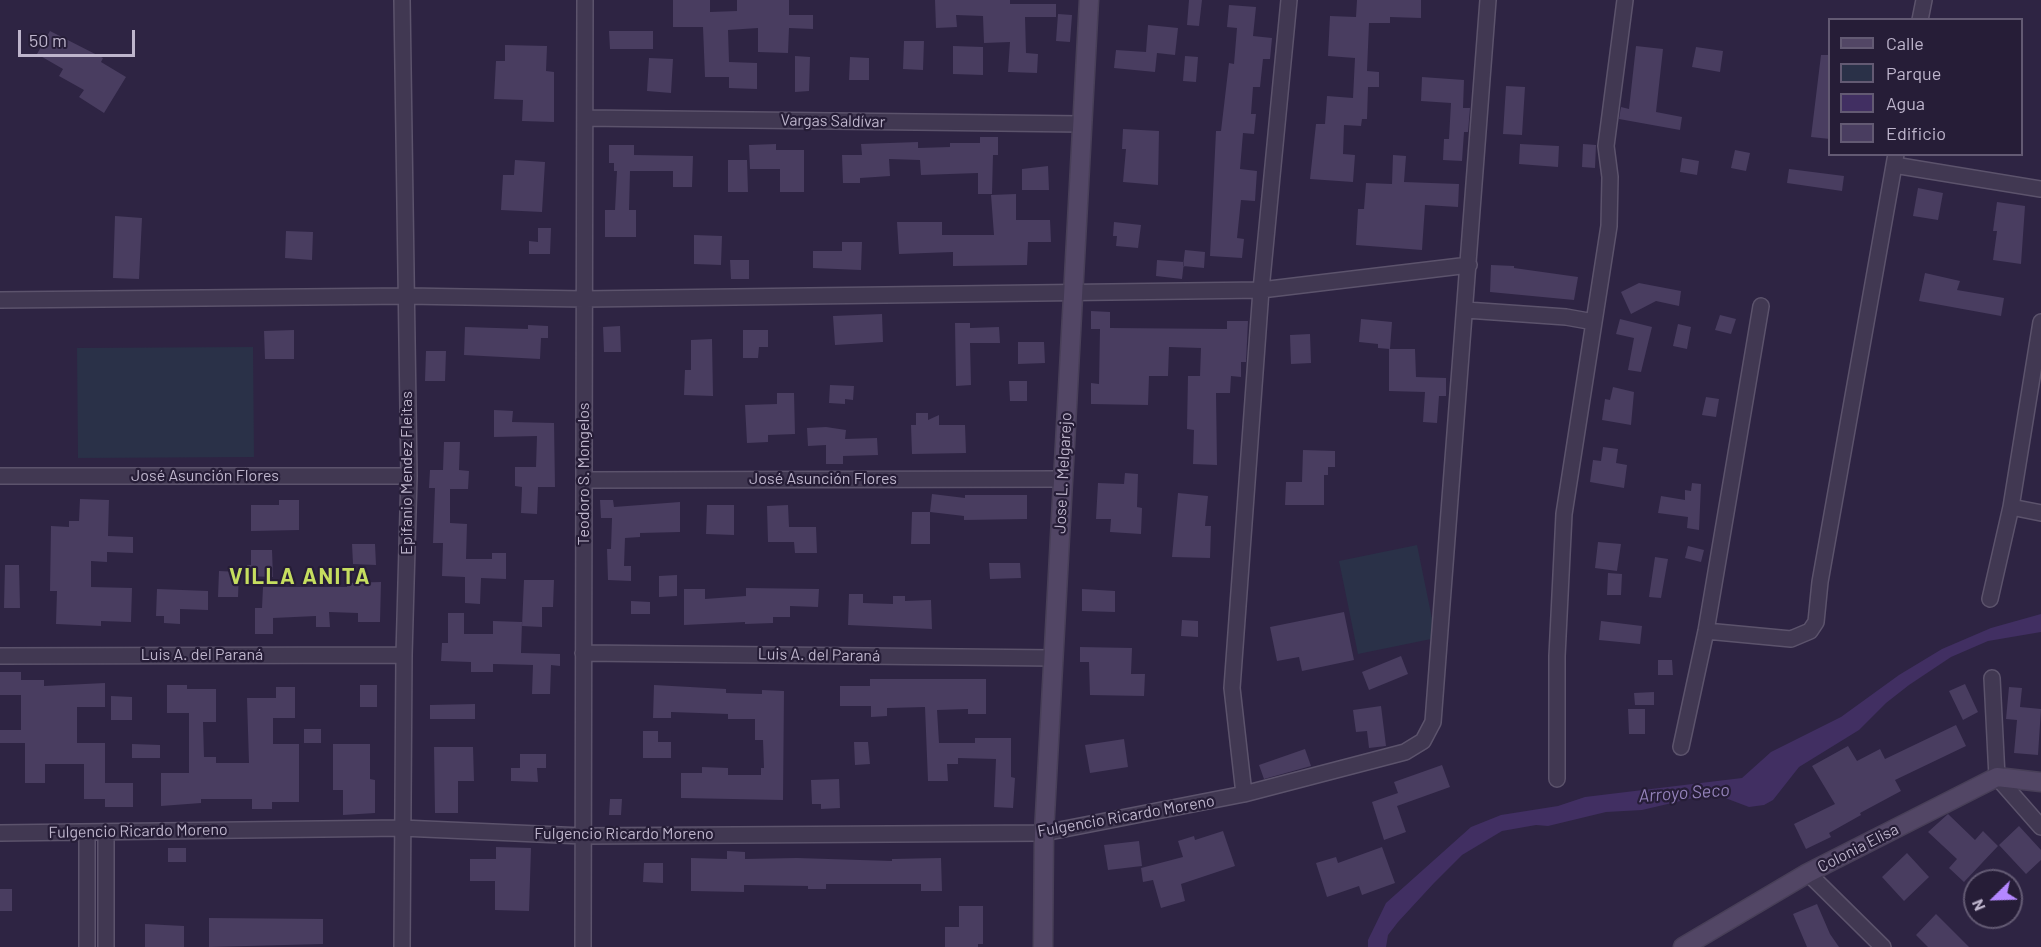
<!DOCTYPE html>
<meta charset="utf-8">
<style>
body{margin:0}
#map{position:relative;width:2041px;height:947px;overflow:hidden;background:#2e2443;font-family:Barlow,sans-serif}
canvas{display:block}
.legend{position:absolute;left:1828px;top:18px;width:195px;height:138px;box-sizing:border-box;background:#261d37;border:2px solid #635a73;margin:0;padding:8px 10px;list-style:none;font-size:18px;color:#beb5cc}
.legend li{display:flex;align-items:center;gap:12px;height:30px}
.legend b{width:30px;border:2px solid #635a73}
.north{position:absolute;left:1963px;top:869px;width:60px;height:60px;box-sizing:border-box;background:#261d37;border:2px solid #635a73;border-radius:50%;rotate:247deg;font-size:16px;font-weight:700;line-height:24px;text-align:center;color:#beb5cc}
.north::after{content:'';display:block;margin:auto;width:21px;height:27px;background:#b487ff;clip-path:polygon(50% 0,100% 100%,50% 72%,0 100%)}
.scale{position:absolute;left:18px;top:30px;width:117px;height:27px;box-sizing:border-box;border:3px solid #beb5cc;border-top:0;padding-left:8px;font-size:18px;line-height:21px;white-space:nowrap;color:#beb5cc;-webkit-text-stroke:4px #261d37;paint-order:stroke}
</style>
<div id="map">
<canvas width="2041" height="947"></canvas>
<ul class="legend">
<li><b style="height:8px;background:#524665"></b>Calle</li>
<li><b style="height:16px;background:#2a3148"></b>Parque</li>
<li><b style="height:16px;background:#412f62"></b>Agua</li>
<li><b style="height:16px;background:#493d60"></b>Edificio</li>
</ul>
<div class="north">N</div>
<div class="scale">50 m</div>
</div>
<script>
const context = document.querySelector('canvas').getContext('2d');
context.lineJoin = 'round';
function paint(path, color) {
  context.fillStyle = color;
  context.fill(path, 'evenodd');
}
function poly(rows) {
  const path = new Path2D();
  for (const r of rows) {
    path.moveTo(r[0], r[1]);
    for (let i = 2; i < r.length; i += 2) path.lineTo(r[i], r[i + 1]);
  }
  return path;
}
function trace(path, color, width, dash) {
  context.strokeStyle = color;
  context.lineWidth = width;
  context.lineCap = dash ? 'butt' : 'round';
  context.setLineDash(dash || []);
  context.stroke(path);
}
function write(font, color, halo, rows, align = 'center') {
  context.font = font + ' Barlow,sans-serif';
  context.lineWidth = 4.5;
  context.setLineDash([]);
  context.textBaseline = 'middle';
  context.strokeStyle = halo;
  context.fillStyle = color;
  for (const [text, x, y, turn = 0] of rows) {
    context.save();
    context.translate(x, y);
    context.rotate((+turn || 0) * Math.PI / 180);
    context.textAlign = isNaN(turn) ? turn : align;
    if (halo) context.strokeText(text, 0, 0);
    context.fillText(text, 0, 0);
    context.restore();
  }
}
paint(poly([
 [253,347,254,457,78,458,77,348],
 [1417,545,1436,638,1358,654,1339,561]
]), '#2a3148');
paint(poly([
 [2041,614,2041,632,1988,641,1951,657,1909,685,1886,703,1859,730,1799,767,1773,800,1764,805,1749,807,1720,796,1702,796,1642,810,1606,812,1548,826,1536,825,1502,831,1462,855,1434,883,1398,922,1388,935,1386,947,1368,947,1368,940,1386,903,1471,827,1501,815,1558,806,1585,797,1742,778,1771,752,1841,717,1899,675,1942,649,1991,628]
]), '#412f62');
paint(poly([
 [673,0,710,0,710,12,737,11,737,0,789,0,789,15,813,15,813,29,789,28,788,53,758,52,758,28,728,30,729,62,757,63,757,89,729,88,729,77,705,77,703,27,673,27],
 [935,0,1010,0,1010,4,1056,4,1056,17,1025,17,1026,53,1038,54,1037,73,1008,72,1010,42,984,43,983,16,956,15,957,27,936,28],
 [1189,0,1202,0,1199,26,1187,25],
 [1357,0,1421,0,1421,18,1390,17,1390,23,1369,23,1367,71,1379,72,1379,87,1368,87,1367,119,1362,119,1361,126,1344,125,1343,154,1355,155,1353,182,1310,179,1316,124,1325,124,1327,96,1353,98,1355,58,1328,56,1330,16,1356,17],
 [1229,5,1256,7,1253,36,1272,38,1270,59,1263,59,1260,87,1253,87,1251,114,1256,114,1254,134,1243,133,1240,169,1257,171,1255,201,1241,200,1237,238,1244,239,1242,258,1210,256,1216,131,1221,131,1229,63,1234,64,1237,28,1227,27],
 [1058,14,1072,15,1070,42,1056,41],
 [1148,25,1178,28,1175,55,1157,53,1155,72,1114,68,1116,50,1146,52],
 [50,31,103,58,101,62,126,77,104,113,79,97,84,90,59,76,63,69,37,54],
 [609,31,653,31,653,49,610,49],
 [904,41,924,41,923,70,903,69],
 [505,45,547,46,546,71,554,72,554,122,522,121,523,100,494,99,496,61,505,61],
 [953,46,983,47,983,75,953,74],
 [1636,46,1663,49,1656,112,1682,117,1680,130,1619,119,1621,107,1629,109],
 [1696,47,1723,51,1720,72,1692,67],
 [1821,55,1830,55,1830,139,1811,137],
 [795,56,810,57,809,91,795,92],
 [1185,56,1198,57,1196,82,1183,81],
 [850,57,869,58,869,80,849,80],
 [649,58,673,59,671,93,647,91],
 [1422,77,1464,80,1463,108,1470,108,1468,132,1464,132,1462,161,1443,160,1444,139,1449,139,1451,103,1421,101],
 [1506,86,1525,87,1522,135,1503,134],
 [1123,129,1159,131,1158,185,1123,182,1126,149,1122,149],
 [980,137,998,137,998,155,993,155,992,194,978,194,978,173,921,175,920,160,889,159,890,176,860,178,860,183,843,183,842,155,862,155,861,144,918,142,918,148,950,147,950,143,980,143],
 [776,144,776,150,804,150,804,192,780,192,780,169,750,169,749,145],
 [1520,144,1559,146,1558,167,1519,164],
 [1583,144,1596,145,1595,168,1582,167],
 [609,145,634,145,634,155,693,156,692,187,673,187,673,171,630,171,629,210,636,210,636,237,605,237,605,210,615,210,617,171,614,171,614,163,609,163],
 [1735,150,1750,153,1746,171,1731,168],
 [1393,155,1406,156,1404,182,1459,184,1458,207,1425,205,1422,250,1356,245,1358,209,1364,209,1366,183,1392,184],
 [1682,158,1699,161,1697,175,1680,172],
 [515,160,545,162,542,212,501,210,503,175,514,175],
 [728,160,747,160,748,192,728,192],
 [1048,166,1049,190,1022,190,1022,169],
 [1789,169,1844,176,1842,191,1787,183],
 [1918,188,1943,193,1938,220,1913,216],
 [1016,194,1016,220,1050,220,1051,242,1028,242,1027,265,953,266,953,252,899,254,897,222,942,222,942,235,994,235,991,195],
 [1997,202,2025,206,2021,264,1993,260,1997,231,1993,231],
 [115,216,142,218,139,279,113,278],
 [1114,222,1141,225,1138,248,1116,246,1117,236,1113,236],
 [538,228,551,228,550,254,529,254,529,241,538,242],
 [286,231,313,232,312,260,285,258],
 [694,235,722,236,721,265,694,264],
 [842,242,862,242,861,270,813,268,813,251,842,251],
 [1185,250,1205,252,1204,268,1183,266],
 [730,260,749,260,749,279,731,279],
 [1157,260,1184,262,1182,279,1156,276],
 [1491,265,1514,266,1514,268,1578,277,1574,300,1490,292],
 [1925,273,1960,281,1957,290,2004,298,2001,316,1919,301],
 [1639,283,1681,291,1679,306,1656,301,1631,314,1621,292],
 [1091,311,1110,312,1110,328,1227,329,1227,321,1248,321,1246,362,1241,362,1241,377,1231,376,1230,393,1216,393,1217,465,1193,464,1194,430,1187,429,1188,376,1200,376,1201,348,1169,347,1168,376,1149,376,1148,405,1091,404,1091,383,1099,384,1100,329,1091,329],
 [882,314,883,342,835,345,833,316],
 [1720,315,1736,319,1731,334,1715,330],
 [1361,319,1392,322,1390,349,1378,348,1378,344,1359,342],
 [1620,319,1652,327,1641,372,1628,370,1634,338,1616,334],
 [955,323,970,323,970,328,999,327,1000,343,970,343,971,385,956,386],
 [1678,324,1691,327,1687,349,1673,346],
 [528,325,548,326,548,338,541,338,540,359,464,355,465,327,528,329],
 [620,326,621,352,604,352,603,327],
 [294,330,294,359,265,359,264,331],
 [743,330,768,330,768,347,759,347,758,358,743,358],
 [1310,334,1311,363,1291,364,1290,335],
 [712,339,713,396,684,395,685,370,691,370,691,340],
 [1018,342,1044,342,1045,363,1018,364],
 [1389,349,1415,349,1416,377,1446,378,1446,396,1439,396,1437,423,1423,422,1425,392,1389,391],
 [426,351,446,351,445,381,425,381],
 [1009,381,1027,381,1027,401,1010,401],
 [830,385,854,386,853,400,845,399,845,404,829,403],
 [1613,387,1634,392,1631,425,1602,420,1605,399,1610,400],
 [777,393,794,393,795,434,768,435,768,442,747,443,745,405,777,404],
 [1706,397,1719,399,1716,417,1702,415],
 [494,410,513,411,512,422,554,423,555,487,538,487,537,514,521,513,522,487,515,486,515,467,536,467,537,436,494,437],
 [916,413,928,413,928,420,939,415,939,425,965,425,966,453,912,454,911,425,916,425],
 [826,427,846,430,845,439,877,438,878,455,843,456,843,464,826,464,826,445,808,446,807,428],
 [444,442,460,442,459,470,469,471,468,489,450,489,450,523,467,524,466,559,492,559,492,553,506,553,506,579,481,578,480,604,465,603,465,577,442,576,443,543,433,543,435,488,429,488,430,470,443,470],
 [1603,447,1618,449,1616,463,1627,465,1624,488,1590,482,1593,460,1601,461],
 [1303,450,1335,451,1335,467,1328,467,1328,475,1324,475,1324,505,1285,505,1286,482,1302,482],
 [1125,473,1138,474,1137,507,1142,508,1141,534,1110,532,1111,519,1096,519,1098,483,1124,484],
 [1692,483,1701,484,1699,530,1687,528,1688,517,1658,513,1661,496,1685,500,1685,490,1691,491],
 [1178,493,1208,496,1205,526,1211,526,1210,558,1172,557],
 [932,494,965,498,965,495,1027,495,1027,519,964,520,964,516,930,512],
 [80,499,109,500,108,536,133,537,133,553,107,552,107,562,91,561,91,587,132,588,131,622,101,621,101,626,56,624,57,591,50,591,51,526,69,527,69,521,79,521],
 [279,500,299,500,299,530,251,531,251,505,279,505],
 [600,500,613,500,614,507,680,502,680,532,640,533,640,537,625,538,624,566,631,566,631,581,608,580,607,549,611,549,612,518,601,518],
 [707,505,734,505,734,535,706,534],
 [788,505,789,527,816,527,817,553,795,553,794,542,768,542,767,506],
 [912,512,930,512,930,544,911,544],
 [1598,542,1621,544,1617,571,1595,568],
 [352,544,375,544,376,565,353,564],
 [1688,546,1704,550,1701,562,1685,558],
 [251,550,272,550,273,577,246,576,247,565,251,565],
 [1655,557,1668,559,1661,598,1649,597],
 [989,563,1020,563,1021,578,990,579],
 [5,565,19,565,20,608,4,608],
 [219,571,239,572,238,597,218,597],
 [1608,573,1622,574,1621,595,1607,595],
 [677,575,677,596,659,597,659,576],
 [524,580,554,580,553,607,542,607,542,627,522,626],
 [381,582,380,622,358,622,358,613,329,612,330,627,316,627,316,616,273,618,273,634,255,634,255,608,262,608,263,587,347,587,347,583],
 [746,588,819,589,818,607,790,606,790,617,773,617,773,623,745,624,745,622,684,625,684,589,705,589,705,599,746,596],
 [157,589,208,591,208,610,180,609,180,624,164,623,164,616,156,616],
 [1082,589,1115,591,1115,612,1082,611],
 [849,594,863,594,863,603,893,604,893,596,905,596,905,601,931,600,932,629,848,625],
 [631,601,650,602,650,614,631,614],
 [1344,612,1354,660,1302,671,1299,657,1277,661,1270,627],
 [448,613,464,613,464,634,493,634,493,621,522,622,521,653,560,654,560,666,551,665,550,694,532,694,533,665,493,664,493,672,471,672,471,662,441,661,442,643,448,643],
 [1182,620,1198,621,1198,637,1181,636],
 [1601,621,1642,626,1640,644,1599,640],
 [1080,647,1132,648,1131,674,1145,674,1144,696,1090,695,1089,662,1080,662],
 [1401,656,1408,674,1369,690,1362,672],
 [1658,660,1672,660,1673,675,1658,675],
 [0,672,21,672,21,680,44,680,44,686,105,683,105,707,77,707,77,743,105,743,105,783,133,783,133,807,105,807,105,799,84,799,84,764,45,764,45,783,25,783,25,743,0,743,0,730,21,730,21,695,0,695],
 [870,679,986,679,986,714,968,714,968,709,937,710,939,743,975,743,975,738,1011,738,1011,777,1015,778,1013,808,994,807,996,759,958,758,958,764,947,764,948,781,928,781,925,707,887,708,887,716,871,717,871,706,840,706,840,686,870,686],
 [1965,684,1978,712,1963,720,1949,691],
 [167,685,187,685,187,689,216,689,216,722,203,722,204,757,216,757,216,763,249,763,247,698,276,698,276,687,295,687,295,718,273,718,273,744,299,744,299,802,272,802,272,809,252,809,252,799,201,799,201,803,161,806,161,773,189,773,189,713,167,713],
 [360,685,377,685,377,707,360,707],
 [654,685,726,689,726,693,762,694,762,690,784,691,783,800,681,798,681,773,702,773,702,767,728,768,728,775,761,775,761,768,764,768,763,740,755,740,755,719,728,719,728,714,671,712,671,718,653,718],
 [2009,687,2022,688,2020,707,2041,709,2038,755,2014,753,2017,720,2006,719],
 [1654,692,1654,705,1635,705,1634,693],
 [111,696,132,697,132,720,111,720],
 [475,704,475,719,430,719,430,705],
 [1381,706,1386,746,1369,748,1367,731,1356,732,1353,710],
 [1628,709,1645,709,1645,734,1629,734],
 [1956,725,1966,746,1895,780,1901,791,1860,813,1861,815,1829,833,1831,837,1806,849,1794,824,1835,804,1812,766,1848,746,1857,761,1880,749,1885,759],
 [304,729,321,729,321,743,304,743],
 [643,731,658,731,658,742,671,742,671,758,643,758],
 [1124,739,1128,767,1090,773,1085,745],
 [854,742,868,742,870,764,855,765],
 [132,744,160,745,160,758,132,758],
 [333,744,370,744,370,779,375,780,375,813,343,815,343,790,333,790],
 [434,747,473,747,474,781,458,781,458,813,435,813],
 [1305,749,1311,766,1264,779,1259,765],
 [520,754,546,754,546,768,537,768,538,782,511,781,511,768,520,768],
 [1442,765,1450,787,1397,806,1406,832,1384,840,1372,802,1398,793,1394,782],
 [839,779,840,808,821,809,821,804,812,804,811,780],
 [610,799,622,799,621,815,609,815],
 [1948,814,1975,840,1983,831,1998,846,1964,882,1949,868,1957,859,1928,832],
 [2019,826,2041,850,2041,860,2026,874,1999,845],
 [1223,831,1235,866,1181,884,1185,901,1161,908,1153,880,1143,882,1141,868,1183,857,1178,841,1194,836,1195,840],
 [1139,841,1142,866,1108,870,1104,845],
 [496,847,531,848,529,911,495,910,495,881,470,881,470,859,496,859],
 [1382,847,1395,883,1362,895,1359,886,1327,897,1316,863,1336,857,1338,863],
 [168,848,186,848,186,862,168,862],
 [727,851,745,852,745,859,797,858,892,861,892,859,941,858,942,891,921,891,921,884,826,884,826,889,808,889,808,886,744,885,744,892,691,891,691,858,727,859],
 [1907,853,1929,877,1904,901,1882,877],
 [644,863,663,863,663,883,643,882],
 [0,889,12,889,12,911,0,911],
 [1817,904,1830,934,1839,947,1807,947,1793,914],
 [959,906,983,906,983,944,978,944,978,947,945,947,945,927,959,927],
 [1936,914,1969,947,1928,947,1916,935],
 [209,918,323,919,323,944,209,947],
 [145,924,184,926,184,947,145,947]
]), '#493d60');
const street = poly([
 [402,0,409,476,404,655,402,947],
 [1920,20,1924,0],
 [585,118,1082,124],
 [1894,165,2041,189],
 [0,300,407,296,584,299,1261,290,1469,265],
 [1466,310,1566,317,1594,322],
 [0,476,409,476],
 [584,480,1062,479],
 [2011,507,2041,513],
 [1990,599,2011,507,2041,322],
 [1706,631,1791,639,1810,631,1816,622,1820,582,1896,154],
 [583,653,1054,658],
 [0,656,404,655],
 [1992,678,1997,777,2041,827],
 [1681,747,1706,631,1761,306],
 [1557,779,1557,656,1564,514,1609,226,1610,177,1606,146,1625,0],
 [1244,794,1232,688,1261,290,1289,0],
 [0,833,402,828,583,836,1044,833,1244,794,1405,752,1423,741,1433,722,1488,0],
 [1808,873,1883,947],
 [87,947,87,832],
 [106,947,106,832],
 [583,947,585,0]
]);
const secondary = poly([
 [1043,947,1044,833,1089,0],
 [1683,947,1808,873,1997,777,2041,782]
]);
trace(street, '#5c536c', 18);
trace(secondary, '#483f58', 21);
trace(street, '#413852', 15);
trace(secondary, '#524665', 18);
write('16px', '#beb5cc', '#261d37', [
 ["Vargas Saldívar",833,121,1],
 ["Epifanio Mendez Fleitas",407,473,-90],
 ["Jose L. Melgarejo",1063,473,-87],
 ["Teodoro S. Mongelos",584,474,-90],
 ["José Asunción Flores",205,476],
 ["José Asunción Flores",823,479],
 ["Luis A. del Paraná",202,655],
 ["Luis A. del Paraná",819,655,1],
 ["Fulgencio Ricardo Moreno",1126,816,-10],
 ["Fulgencio Ricardo Moreno",138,831,-1],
 ["Fulgencio Ricardo Moreno",624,834],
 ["Colonia Elisa",1858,848,-27]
]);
write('italic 18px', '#9482ba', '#261d37', [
 ["Arroyo Seco",1684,793,-4]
]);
context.letterSpacing = '1.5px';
write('bold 22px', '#c6de5f', '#261d37', [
 ["VILLA ANITA",300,577]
]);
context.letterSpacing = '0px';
</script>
